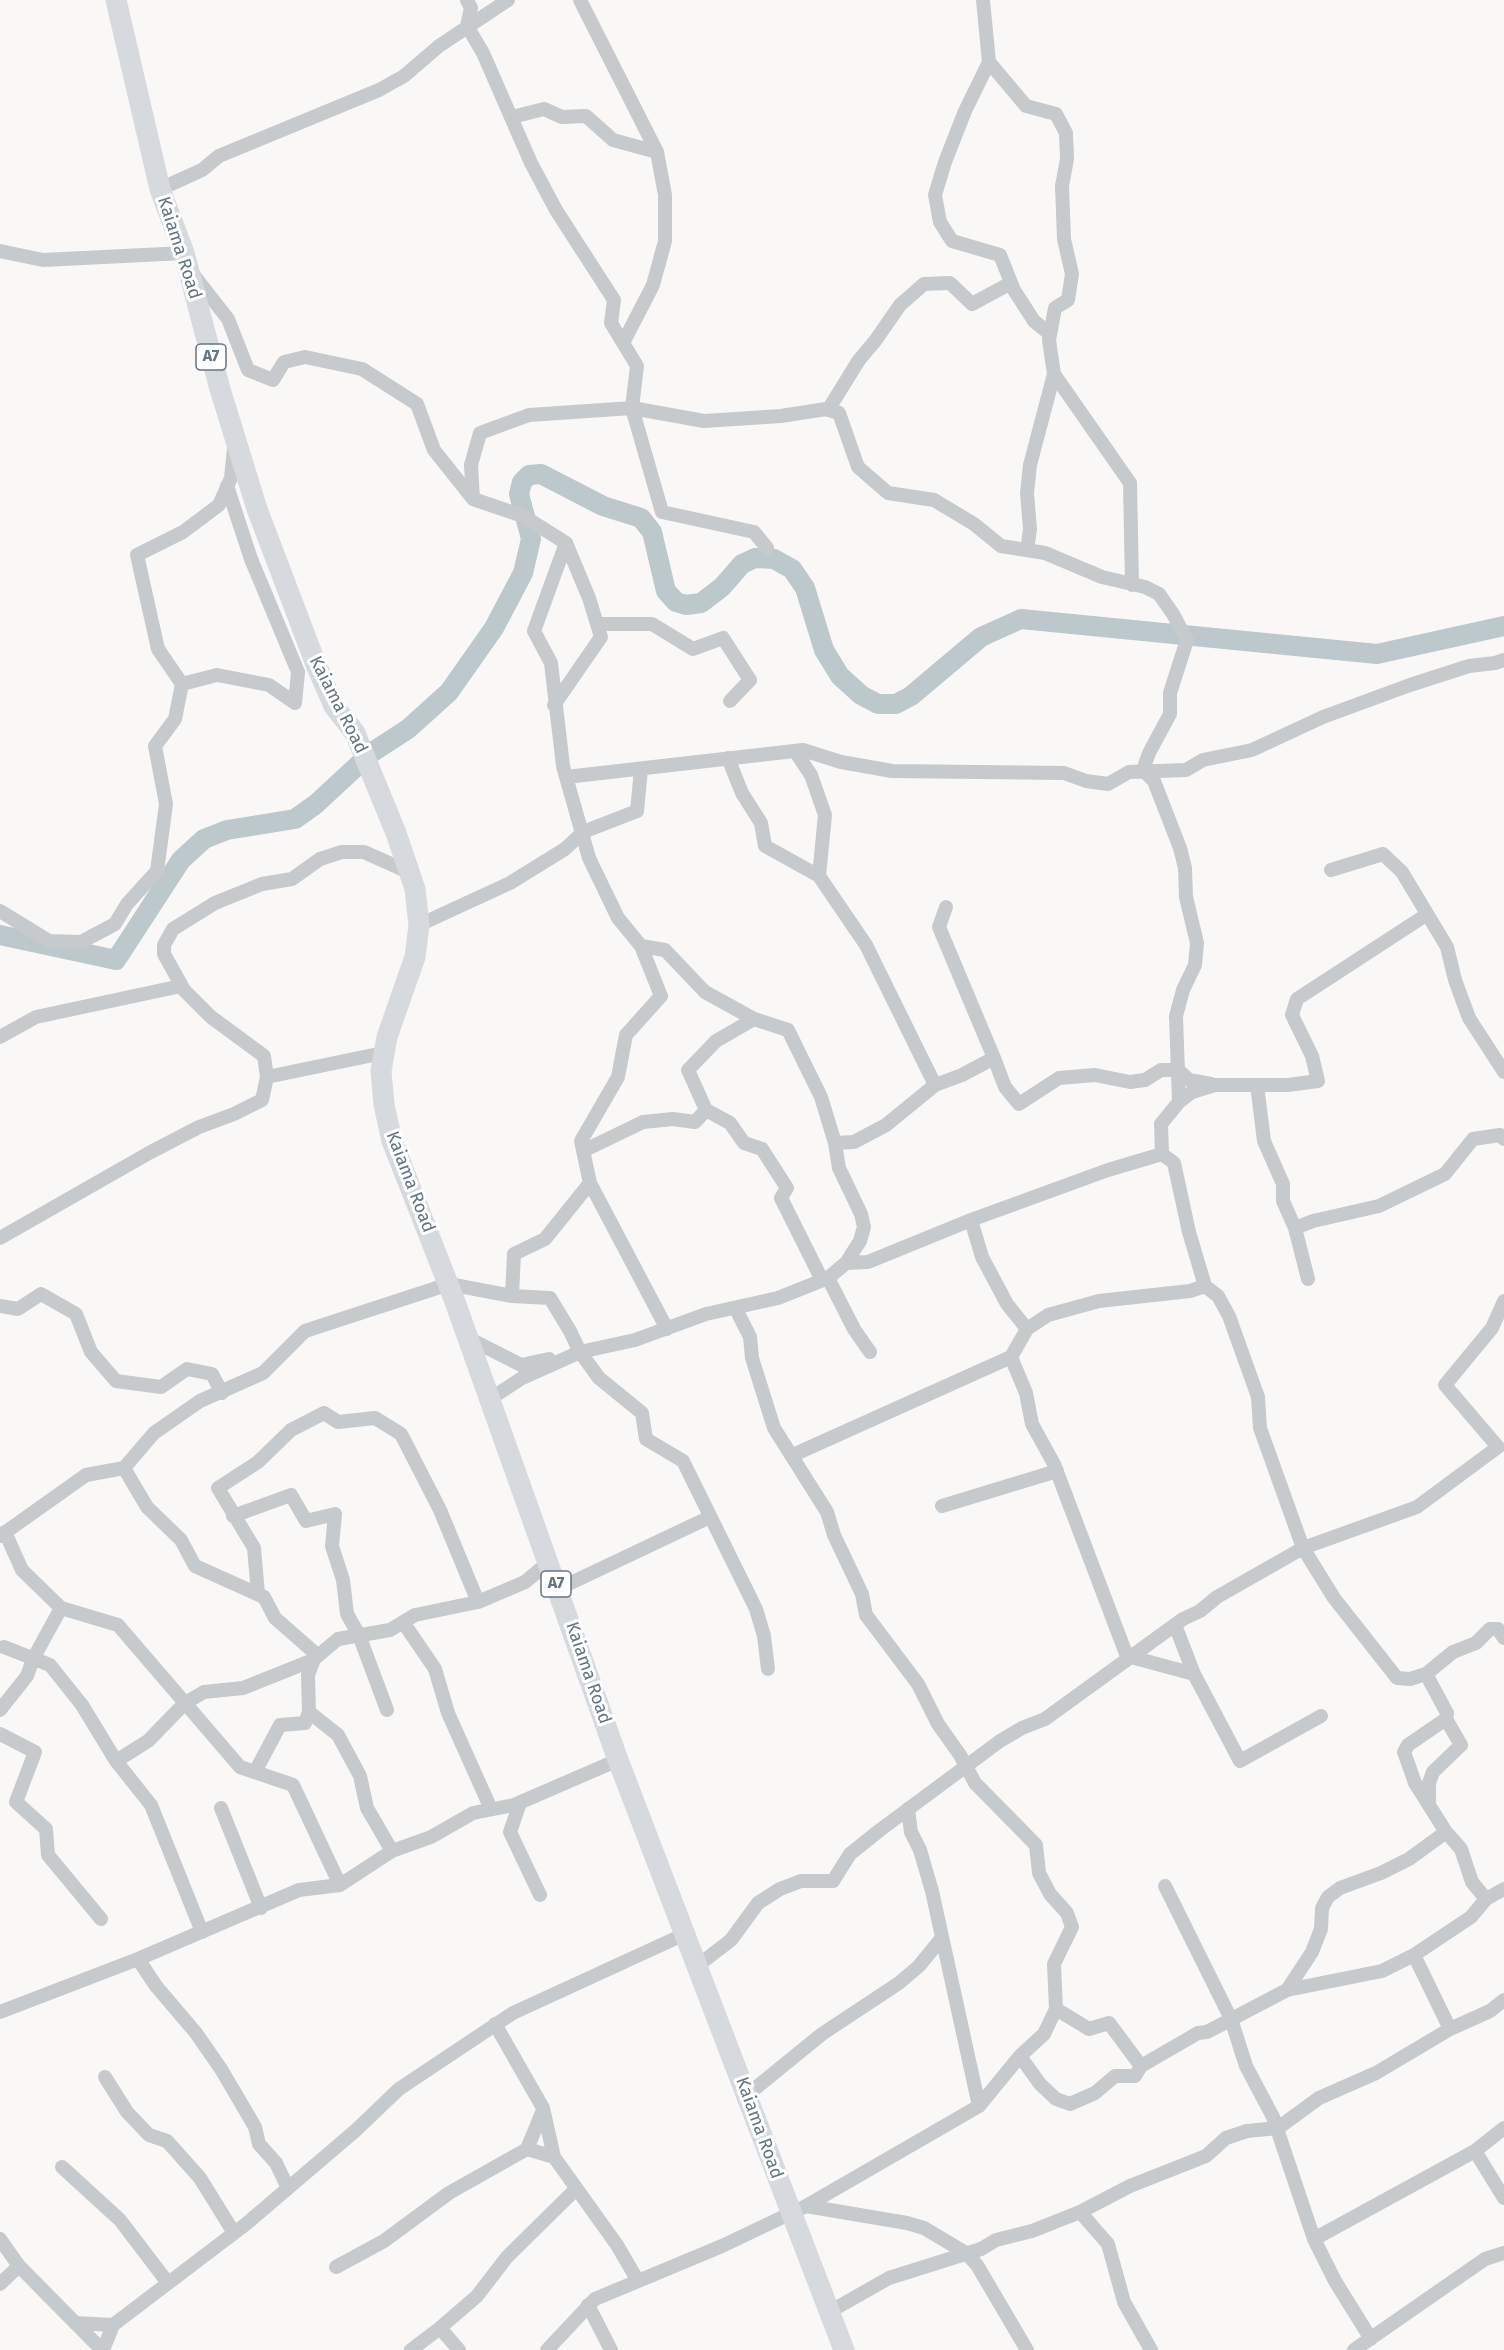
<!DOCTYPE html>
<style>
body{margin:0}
canvas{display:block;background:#f9f8f6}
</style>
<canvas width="1504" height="2350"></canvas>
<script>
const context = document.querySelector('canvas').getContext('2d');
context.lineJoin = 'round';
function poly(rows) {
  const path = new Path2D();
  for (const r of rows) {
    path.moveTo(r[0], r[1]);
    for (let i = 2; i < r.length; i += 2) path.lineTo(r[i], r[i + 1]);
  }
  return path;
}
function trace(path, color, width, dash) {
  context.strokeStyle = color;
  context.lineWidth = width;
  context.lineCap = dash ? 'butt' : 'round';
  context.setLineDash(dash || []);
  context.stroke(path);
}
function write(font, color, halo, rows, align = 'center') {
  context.font = font + ' "Fira Sans",sans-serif';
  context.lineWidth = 6;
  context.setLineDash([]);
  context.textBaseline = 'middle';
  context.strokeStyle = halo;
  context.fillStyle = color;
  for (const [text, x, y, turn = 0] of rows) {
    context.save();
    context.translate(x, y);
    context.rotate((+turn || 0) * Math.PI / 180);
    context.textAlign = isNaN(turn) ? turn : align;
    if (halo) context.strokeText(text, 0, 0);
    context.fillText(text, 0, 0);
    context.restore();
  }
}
trace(poly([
 [0,935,116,960,181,860,204,839,227,830,295,819,316,804,371,753,408,729,449,692,494,628,523,573,531,539,519,494,522,482,529,475,541,474,603,506,641,518,652,532,666,591,676,602,686,605,701,603,722,587,742,564,755,558,774,559,792,569,805,588,824,650,840,676,861,695,878,704,896,704,911,696,981,637,1021,619,1377,654,1504,626]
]), '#bcc8cc', 20);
trace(poly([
 [467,0,471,8,467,26,483,53,531,163,556,210,614,300,611,323,637,366,632,408,662,512,754,532,767,548],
 [580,0,657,152],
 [983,0,989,62,965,111,945,162,935,195,940,222,952,241,1000,255,1014,290,1034,321,1050,334],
 [989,62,1026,106,1056,114,1066,133,1067,159,1062,186,1064,239,1072,274,1068,300,1055,308,1049,340,1054,374,1130,483,1132,585],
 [512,117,544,109,562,117,586,116,613,140,657,152,665,195,665,241,653,285,623,343],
 [160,189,202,170,219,156,379,90,404,76,439,46,508,0],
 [0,251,43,260,184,253],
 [192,273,228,319,248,370,273,380,284,362,305,357,362,369,417,404,434,450,473,499,523,516,566,543,534,631,551,663,563,766,589,858,618,918,641,946,665,950,705,992,754,1019,788,1030,821,1097,835,1143,839,1168,861,1214,864,1227,860,1241,846,1263,828,1278,778,1298,706,1314,635,1340,580,1352,522,1378,490,1399],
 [828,410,859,360,875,341,900,305,924,284,950,283,972,304,1011,283],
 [473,499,471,465,480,433,529,415,632,408,704,421,781,416,826,409,839,413,858,467,888,493,934,500,974,524,1001,546,1045,553,1102,577,1145,587,1159,594,1173,614,1187,640,1170,693,1170,714,1149,753,1143,770,1154,781,1180,848,1185,868,1186,897,1197,943,1195,965,1183,990,1176,1016,1179,1102,1161,1124,1162,1154,1174,1163,1189,1232,1205,1286,1190,1291,1099,1301,1048,1315,1027,1329,1011,1357,1026,1393,1032,1424,1054,1464,1128,1659],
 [1027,550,1030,529,1027,493,1030,465,1054,374],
 [597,624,652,624,693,649,723,638,750,680,730,701],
 [182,684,217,675,269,685,295,703,298,672,251,559,227,486],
 [554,705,601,637,589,598,566,543],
 [795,751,811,775,825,815,819,876,866,945,935,1085,886,1125,854,1142,835,1143],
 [728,758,742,793,761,823,765,846,819,876],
 [566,777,803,750,841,762,892,771,1064,773,1086,781,1108,784,1129,772,1186,770,1203,760,1252,750,1323,717,1410,685,1469,666,1495,663,1504,660],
 [1331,870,1383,854,1402,872,1447,947,1455,980,1469,1018,1504,1072],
 [0,911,49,941,81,942,115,924,127,904,157,871,166,804,155,746,175,719,182,684,158,649,137,555,183,532,219,505,231,478,234,448],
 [419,925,510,883,565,849,583,832,637,811,641,769],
 [641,946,661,996,626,1035,618,1077,581,1141,590,1183,667,1329],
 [0,1037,36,1017,181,986],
 [994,1058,1005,1087,1019,1104,1059,1078,1095,1075,1130,1082,1145,1080,1161,1070,1178,1070,1189,1080,1211,1084],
 [267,1077,383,1053],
 [935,1085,962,1075,994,1058,939,927,946,907],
 [1257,1085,1264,1141,1283,1184,1283,1201,1295,1228],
 [1179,1102,1192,1092,1215,1085,1288,1085,1318,1081,1312,1056,1292,1015,1297,999,1426,915],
 [706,1110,688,1070,716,1041,754,1019],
 [583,1151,643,1122,673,1119,695,1122,706,1110,730,1123,744,1143,762,1149,787,1188,781,1198,822,1280],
 [971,1220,982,1257,1007,1304,1027,1329],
 [0,1238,149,1153,199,1127,234,1114,262,1100,267,1077,264,1056,211,1017,184,990,164,954,164,945,173,929,215,903,262,884,292,879,320,859,342,852,364,852,411,873],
 [846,1263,868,1262,971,1220,1108,1170,1162,1154],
 [828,1278,854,1329,870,1352],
 [1308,1279,1295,1228,1313,1221,1379,1206,1445,1174,1473,1139,1500,1135,1504,1139],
 [1205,1286,1218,1296,1229,1316,1258,1397,1260,1428,1303,1548,1334,1598,1397,1678,1410,1679,1426,1674],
 [512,1296,550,1298,570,1331,580,1352,599,1378,642,1413,646,1439,683,1461,756,1609,764,1636,768,1669],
 [0,1306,18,1309,41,1294,76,1314,91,1352,116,1381,161,1387,187,1369,212,1374,222,1393],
 [736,1309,750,1337,752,1358,774,1428,827,1512,834,1535,862,1594,866,1615,918,1684,938,1724,960,1755,975,1783,1036,1845,1039,1873,1050,1894,1067,1913,1072,1927,1054,1964,1056,2009],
 [468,1338,521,1365,549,1359],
 [793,1455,1011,1357],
 [124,1468,147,1507,181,1540,195,1566,264,1597,275,1618,316,1654,308,1675,309,1712,338,1735,360,1776,367,1808,392,1851],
 [942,1506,1057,1471],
 [233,1516,291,1495,306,1521,335,1514,332,1546,343,1580,347,1614,359,1635,387,1710],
 [5,1532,22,1570,61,1608,118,1625,240,1767,293,1785,340,1885],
 [0,1536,86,1475,124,1468,154,1433,200,1401,263,1373,305,1331,449,1284,512,1296,514,1254,545,1239,590,1183],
 [558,1589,710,1517],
 [258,1594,254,1548,218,1488,258,1462,291,1430,324,1413,338,1422,375,1418,401,1434,440,1510,478,1602],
 [403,1622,435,1669,448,1713,491,1809],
 [1175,1625,1194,1674,1240,1761,1321,1716],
 [4,1647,50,1665,82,1705,116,1761,151,1805,202,1932],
 [1131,1657,1194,1674],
 [0,1710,27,1676,33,1659,61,1608],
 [0,1734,35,1752,16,1802,46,1829,48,1855,101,1919],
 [116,1761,148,1741,185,1703,204,1692,243,1688,313,1660,338,1639,390,1630,415,1615,478,1602,525,1582,549,1562],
 [255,1772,280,1725,305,1723,309,1712],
 [1429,1801,1429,1783,1433,1772,1461,1745,1446,1719],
 [520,1803,510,1832,540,1895],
 [221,1808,261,1908],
 [908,1809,911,1832,920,1850,932,1891,979,2106],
 [1446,1832,1415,1783,1404,1752,1408,1745,1446,1719,1447,1713,1426,1674,1453,1652,1476,1643,1490,1629,1498,1629,1504,1638],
 [1165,1886,1231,2019,1246,2066,1273,2117,1314,2239,1335,2281,1371,2339],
 [1486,1899,1504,1889],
 [138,1959,156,1986,196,2033,221,2069,255,2127,259,2144,276,2163,288,2188],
 [697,1966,731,1940,758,1903,780,1889,801,1881,833,1881,850,1854,880,1830,1000,1741,1022,1728,1045,1719,1183,1619,1200,1611,1217,1597,1303,1548,1417,1507,1498,1447,1445,1385,1492,1328,1504,1301],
 [1287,1990,1312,1952,1321,1929,1322,1908,1328,1897,1340,1888,1381,1873,1409,1859,1446,1832,1461,1849,1472,1882,1486,1899,1471,1917,1414,1955],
 [0,2012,138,1959,299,1890,340,1885,392,1851,431,1837,473,1813,514,1805,618,1760],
 [495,2024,543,2108,554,2157,617,2245,638,2281],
 [1020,2056,1040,2084,1056,2099,1070,2104,1095,2093,1115,2076,1135,2076,1141,2066],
 [105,2077,127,2112,149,2135,167,2141,200,2178,234,2233],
 [747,2095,822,2034,899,1983,919,1966,941,1939],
 [527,2149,554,2157],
 [1475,2151,1504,2128],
 [62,2167,120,2220,168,2283],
 [806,2206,907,2223,924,2228,966,2253,977,2265,1027,2350],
 [1080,2212,1130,2186,1206,2156,1226,2138,1247,2131,1278,2128,1319,2098,1376,2073,1450,2029],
 [0,2239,19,2266],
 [1314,2239,1475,2151,1504,2198],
 [336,2267,384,2241,449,2193,527,2149,543,2110],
 [0,2284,19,2266,102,2350],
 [588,2305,611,2350],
 [829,2312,889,2278,981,2249,996,2240,1032,2231,1080,2212,1108,2244,1124,2302,1151,2350],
 [75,2323,113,2325],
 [440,2328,477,2296,507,2257,576,2189],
 [103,2350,113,2325,246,2224,355,2131,399,2089,513,2013,685,1934],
 [411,2350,440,2328,459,2350],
 [547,2350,595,2299,722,2246,806,2206,979,2106,1020,2056,1044,2034,1056,2009,1089,2029,1109,2023,1141,2066,1198,2033,1207,2032,1287,1990,1382,1971,1414,1955,1450,2029,1490,2011,1504,2000],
 [1354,2350,1485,2259,1504,2253]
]), '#c6cacd', 14);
trace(poly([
 [116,0,160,189,184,253,220,389,257,509,317,667,334,706,355,733,396,833,415,889,419,925,415,957,387,1037,381,1071,384,1105,392,1141,454,1299,618,1760,844,2350]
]), '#d6dade', 21);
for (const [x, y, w] of [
 [211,357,30],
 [556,1584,30]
]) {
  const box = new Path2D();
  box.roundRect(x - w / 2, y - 13, w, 26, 4.5);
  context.fillStyle = '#fff';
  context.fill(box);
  trace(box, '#637582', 1.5);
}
write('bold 16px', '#637582', null, [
 ["A7",211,357],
 ["A7",556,1584]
]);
write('18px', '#637582', '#fff', [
 ["Kaiama Road",179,248,72],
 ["Kaiama Road",338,705,63],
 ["Kaiama Road",410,1182,69],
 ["Kaiama Road",588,1673,71],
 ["Kaiama Road",759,2128,70]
]);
</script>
